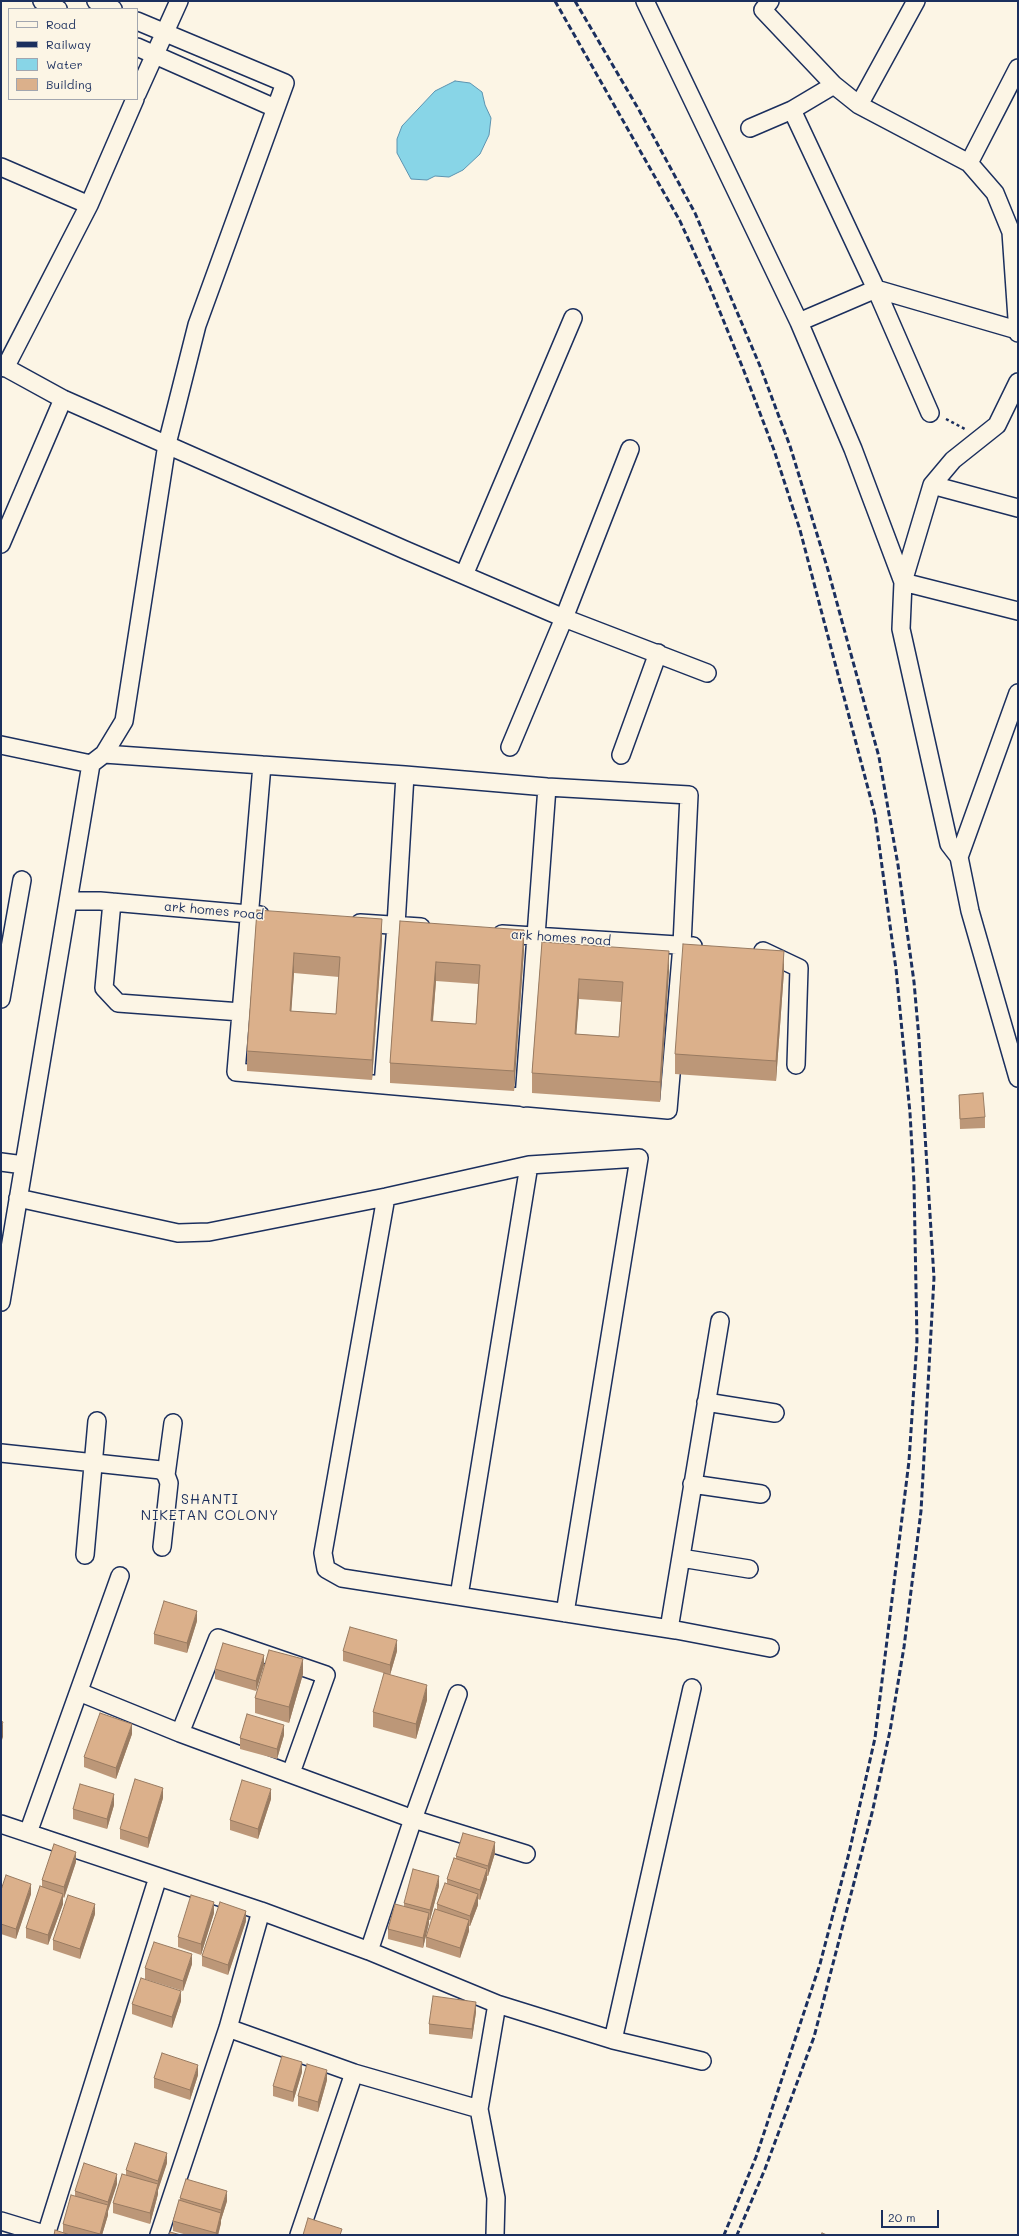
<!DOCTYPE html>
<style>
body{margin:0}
#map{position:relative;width:1019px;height:2236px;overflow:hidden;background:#fcf5e5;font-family:Mali,sans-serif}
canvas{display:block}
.frame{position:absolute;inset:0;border:2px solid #1b2f5e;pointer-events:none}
.legend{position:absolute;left:8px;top:8px;width:130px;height:92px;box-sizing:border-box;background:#fcf5e5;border:1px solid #a2a6af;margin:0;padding:5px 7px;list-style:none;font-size:12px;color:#1b2f5e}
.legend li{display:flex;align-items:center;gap:8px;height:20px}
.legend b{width:20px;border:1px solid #a2a6af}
.scale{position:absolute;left:881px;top:2210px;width:58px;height:18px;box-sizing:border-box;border:2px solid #1b2f5e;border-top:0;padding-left:5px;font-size:12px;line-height:14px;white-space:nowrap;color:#1b2f5e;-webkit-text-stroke:3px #fcf5e5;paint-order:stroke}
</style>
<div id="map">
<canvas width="1019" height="2236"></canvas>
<div class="frame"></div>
<ul class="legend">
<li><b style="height:5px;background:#fcf5e5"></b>Road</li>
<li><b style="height:5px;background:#1b2f5e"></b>Railway</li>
<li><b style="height:11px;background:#88d5e7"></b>Water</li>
<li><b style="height:11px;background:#dbb08b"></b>Building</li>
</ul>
<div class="scale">20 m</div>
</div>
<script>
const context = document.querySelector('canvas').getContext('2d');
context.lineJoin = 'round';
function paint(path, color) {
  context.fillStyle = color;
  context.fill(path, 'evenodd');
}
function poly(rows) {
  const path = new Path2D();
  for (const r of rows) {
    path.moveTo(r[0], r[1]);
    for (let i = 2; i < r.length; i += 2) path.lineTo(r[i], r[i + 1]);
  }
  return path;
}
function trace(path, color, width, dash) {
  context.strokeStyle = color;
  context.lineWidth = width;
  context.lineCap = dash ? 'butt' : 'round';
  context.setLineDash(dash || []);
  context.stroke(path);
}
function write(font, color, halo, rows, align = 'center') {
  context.font = font + ' Mali,sans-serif';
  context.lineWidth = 3;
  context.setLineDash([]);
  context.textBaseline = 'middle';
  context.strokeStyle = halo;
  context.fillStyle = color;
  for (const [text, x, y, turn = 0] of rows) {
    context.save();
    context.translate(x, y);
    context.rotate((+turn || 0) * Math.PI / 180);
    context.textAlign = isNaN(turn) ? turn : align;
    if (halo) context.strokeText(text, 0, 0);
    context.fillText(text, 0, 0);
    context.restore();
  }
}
const water = poly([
 [455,81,470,83,482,92,485,105,491,118,489,135,480,154,463,170,449,177,435,176,427,180,411,179,397,153,397,139,402,126,435,91,455,81]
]);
paint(water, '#88d5e7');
trace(water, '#5c93b0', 1);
const street = poly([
 [42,1,58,9],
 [96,1,113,9],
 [645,1,799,322,853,449,903,582,1018,611],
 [770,1,763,10,834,85,859,105,969,163,995,193,1011,232,1018,333],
 [137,47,275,108],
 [137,94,179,1],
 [859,105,916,1],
 [792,110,876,289,930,413],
 [750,128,792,110,834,85],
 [969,163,1018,68],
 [1,167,89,205],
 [799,322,876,289,1017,330],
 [1,365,63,399,405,550,564,618,707,673],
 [5,368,89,205,135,99],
 [1018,382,997,425,953,460,932,485,903,582,901,629,949,844,959,857,970,911,1018,1078],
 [932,485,1018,508],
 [1,544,63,399],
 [464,575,573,318],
 [1,745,91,764],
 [510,747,564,618,630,449],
 [104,754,262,765,405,775,547,787,689,795,682,945,668,1110,236,1072,262,765],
 [621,755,658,653],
 [959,857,1018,693],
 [69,901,100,901,260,915],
 [112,902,104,988,118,1003,241,1012],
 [360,923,421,927],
 [502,934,693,946],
 [763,951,799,968,796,1065],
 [1,999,22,880],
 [383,1085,396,925,405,775],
 [524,1098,547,787],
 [1,1162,24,1165],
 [386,1197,323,1553,326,1569,342,1578,676,1630,770,1648],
 [18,1198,178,1233,209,1232,386,1197,529,1165,639,1158,565,1613],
 [1,1302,91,764,104,754,124,721,167,444,197,325,285,83,137,21],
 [706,1402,775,1413],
 [1,1453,161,1470,166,1475,169,1483,162,1547],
 [166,1475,173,1423],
 [692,1484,761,1494],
 [85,1555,97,1421],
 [681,1558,749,1569],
 [459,1596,529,1165],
 [669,1629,720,1321],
 [79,1692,180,1733,413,1819,526,1854],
 [180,1733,218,1638,326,1675,291,1773],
 [1,1824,261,1911,369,1951,497,2004,613,2040,702,2061],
 [28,1833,120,1576],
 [369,1951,413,1819,458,1694],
 [228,2028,354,2073,479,2109],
 [613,2040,692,1688],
 [1,2221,47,2235],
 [46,2235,158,1877],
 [159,2235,228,2028,261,1911],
 [299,2235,354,2073],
 [495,2235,496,2198,479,2109,497,2004]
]);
trace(street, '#1b2f5e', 20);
trace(poly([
 [946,419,965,429]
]), '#1b2f5e', 2.5, [3, 3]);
trace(street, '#fcf5e5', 17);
trace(poly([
 [555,1,680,221,709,285,744,371,774,450,800,530,875,815,896,969,910,1113,914,1183,917,1341,909,1461,875,1738,849,1853,820,1964,756,2157,724,2235],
 [575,1,639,110,695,213,760,366,790,446,828,570,879,757,898,865,914,982,919,1039,934,1278,921,1511,904,1647,890,1731,872,1813,814,2037,765,2169,737,2235]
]), '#1b2f5e', 3, [6, 3]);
paint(poly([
 [257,910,382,939,372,1080,247,1071,247,1051],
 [294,973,339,977,336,1014,291,1011],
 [400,921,524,950,514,1091,390,1083,390,1063],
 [436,981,478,984,476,1024,433,1021],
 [542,942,669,971,660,1102,532,1093,532,1073],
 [579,999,621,1002,619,1037,576,1034],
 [784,971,776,1081,675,1074,675,1054],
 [959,1095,985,1117,985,1128,960,1129],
 [197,1621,187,1653,154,1644,154,1634],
 [343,1651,397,1651,390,1675,343,1661],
 [264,1665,256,1691,215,1679,215,1669],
 [303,1674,289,1723,255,1713,255,1698],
 [427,1700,416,1739,373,1727,373,1712],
 [132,1734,116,1779,84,1767,84,1757],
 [284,1735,277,1759,240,1749,240,1738],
 [163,1798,148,1848,120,1839,120,1829],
 [271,1799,258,1839,230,1830,230,1820],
 [114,1805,107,1829,73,1819,73,1809],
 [495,1853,488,1876,487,1876,487,1879,480,1900,478,1899,478,1905,470,1926,469,1926,469,1931,460,1958,426,1947,426,1937,437,1910,437,1904,447,1884,447,1879,456,1859,456,1856],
 [76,1862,64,1898,63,1897,63,1904,48,1945,26,1938,26,1928,42,1887,42,1880],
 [439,1886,430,1920,429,1920,429,1923,423,1948,388,1939,388,1929,404,1906,404,1903],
 [1,1890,31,1894,16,1939,1,1934],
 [214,1913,201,1955,178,1947,178,1937],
 [95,1914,80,1959,53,1950,53,1940],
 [246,1921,228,1975,202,1966,202,1956],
 [192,1964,183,1991,145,1979,145,1968],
 [181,2001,172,2028,132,2014,132,2004],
 [476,2012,472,2039,429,2034,429,2024],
 [302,2072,293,2102,273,2096,273,2086],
 [198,2075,190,2100,154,2088,154,2078],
 [327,2080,318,2112,298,2106,298,2096],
 [167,2163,158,2190,158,2194,150,2224,113,2213,113,2203,126,2175,126,2170],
 [117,2184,108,2211,108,2215,102,2235,54,2235,63,2233,63,2224,75,2196,75,2191],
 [180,2198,227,2201,221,2220,221,2223,218,2235,187,2235,173,2231,173,2221,180,2201]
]), '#bc9778');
paint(poly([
 [382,919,382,939,372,1080,372,1060],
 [524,930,524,950,514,1091,514,1071],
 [669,951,669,971,660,1102,660,1082],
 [784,951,784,971,776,1081,776,1061],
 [294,953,294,973,290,1031,290,1011],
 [436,962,436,981,431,1041,431,1021],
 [579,979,579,999,575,1053,575,1034],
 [197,1611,197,1621,187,1653,187,1643],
 [397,1640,397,1651,390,1675,390,1665],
 [264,1655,264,1665,256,1691,256,1681],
 [303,1659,303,1674,289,1723,289,1707],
 [427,1685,427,1700,416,1739,416,1724],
 [3,1722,3,1737,1,1743,1,1728],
 [132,1724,132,1734,116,1779,116,1768],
 [284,1725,284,1735,277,1759,277,1749],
 [163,1788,163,1798,148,1848,148,1838],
 [271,1789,271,1799,258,1839,258,1829],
 [114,1794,114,1805,107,1829,107,1819],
 [495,1842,495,1853,488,1876,488,1866],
 [76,1852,76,1862,64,1898,64,1887],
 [487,1869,487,1879,480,1900,480,1890],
 [439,1876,439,1886,430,1920,430,1910],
 [31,1884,31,1894,16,1939,16,1929],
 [63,1894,63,1904,48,1945,48,1935],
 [478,1894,478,1905,470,1926,470,1916],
 [214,1902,214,1913,201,1955,201,1944],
 [95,1904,95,1914,80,1959,80,1949],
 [246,1911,246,1921,228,1975,228,1965],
 [429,1913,429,1923,423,1948,423,1938],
 [469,1920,469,1931,460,1958,460,1948],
 [192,1954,192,1964,183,1991,183,1981],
 [181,1991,181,2001,172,2028,172,2017],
 [476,2002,476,2012,472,2039,472,2029],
 [302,2062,302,2072,293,2102,293,2092],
 [198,2065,198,2075,190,2100,190,2090],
 [327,2070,327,2080,318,2112,318,2102],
 [167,2153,167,2163,158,2190,158,2194,150,2224,150,2213,158,2186,158,2181],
 [117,2174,117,2184,108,2211,108,2215,102,2235,100,2235,108,2207,108,2202],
 [227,2191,227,2201,221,2220,221,2223,218,2235,216,2235,216,2233,221,2214,221,2210]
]), '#997b61');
const building = poly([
 [257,910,382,919,372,1060,247,1051,257,910],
 [294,953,340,957,336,1014,290,1011,294,953],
 [400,921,524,930,514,1071,390,1063,400,921],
 [436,962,480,965,476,1024,431,1021,436,962],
 [542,942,669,951,660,1082,532,1073,542,942],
 [579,979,623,982,619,1037,575,1034,579,979],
 [683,944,784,951,776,1061,675,1054,683,944],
 [983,1093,985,1117,960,1119,959,1095,983,1093],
 [164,1601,197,1611,187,1643,154,1634,164,1601],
 [350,1627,397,1640,390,1665,343,1651,350,1627],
 [223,1643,264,1655,256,1681,215,1669,223,1643],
 [269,1650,303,1659,289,1707,255,1698,269,1650],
 [384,1673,427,1685,416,1724,373,1712,384,1673],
 [100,1713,132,1724,116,1768,84,1757,100,1713],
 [247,1714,284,1725,277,1749,240,1738,247,1714],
 [1,1721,3,1722,1,1728,1,1721],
 [135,1779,163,1788,148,1838,120,1829,135,1779],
 [242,1780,271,1789,258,1829,230,1820,242,1780],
 [80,1784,114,1794,107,1819,73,1809,80,1784],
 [463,1833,495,1842,488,1866,456,1856,463,1833],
 [54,1844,76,1852,64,1887,42,1880,54,1844],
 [454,1858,487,1869,480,1890,447,1879,454,1858],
 [413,1869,439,1876,430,1910,404,1903,413,1869],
 [6,1875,31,1884,16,1929,1,1924,1,1890,6,1875],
 [445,1883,478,1894,470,1916,437,1904,445,1883],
 [40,1886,63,1894,48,1935,26,1928,40,1886],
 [68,1895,95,1904,80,1949,53,1940,68,1895],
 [191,1895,214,1902,201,1944,178,1937,191,1895],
 [220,1902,246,1911,228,1965,202,1956,220,1902],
 [395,1904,429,1913,423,1938,388,1929,395,1904],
 [435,1909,469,1920,460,1948,426,1937,435,1909],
 [154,1942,192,1954,183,1981,145,1968,154,1942],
 [141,1978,181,1991,172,2017,132,2004,141,1978],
 [433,1996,476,2002,472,2029,429,2024,433,1996],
 [162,2053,198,2065,190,2090,154,2078,162,2053],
 [282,2056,302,2062,293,2092,273,2086,282,2056],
 [307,2064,327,2070,318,2102,298,2096,307,2064],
 [135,2143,167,2153,158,2181,126,2170,135,2143],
 [84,2163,117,2174,108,2202,75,2191,84,2163],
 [122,2174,158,2184,150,2213,113,2203,122,2174],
 [186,2179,227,2191,221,2210,180,2198,186,2179],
 [71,2195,108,2205,100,2234,63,2224,71,2195],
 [179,2200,221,2213,216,2233,173,2221,179,2200],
 [308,2218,342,2229,340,2235,303,2235,308,2218],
 [55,2230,70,2235,54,2235,55,2230],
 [170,2232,181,2235,169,2235,170,2232],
 [822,2233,827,2235,821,2235,822,2233]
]);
paint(building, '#dbb08b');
trace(building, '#997b61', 1);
write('13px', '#1b2f5e', '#fcf5e5', [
 ["ark homes road",214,911,5],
 ["ark homes road",561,938,4]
]);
context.letterSpacing = '1px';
write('14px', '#1b2f5e', '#fcf5e5', [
 ["SHANTI",210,1500],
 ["NIKETAN COLONY",210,1516]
]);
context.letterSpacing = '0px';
</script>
